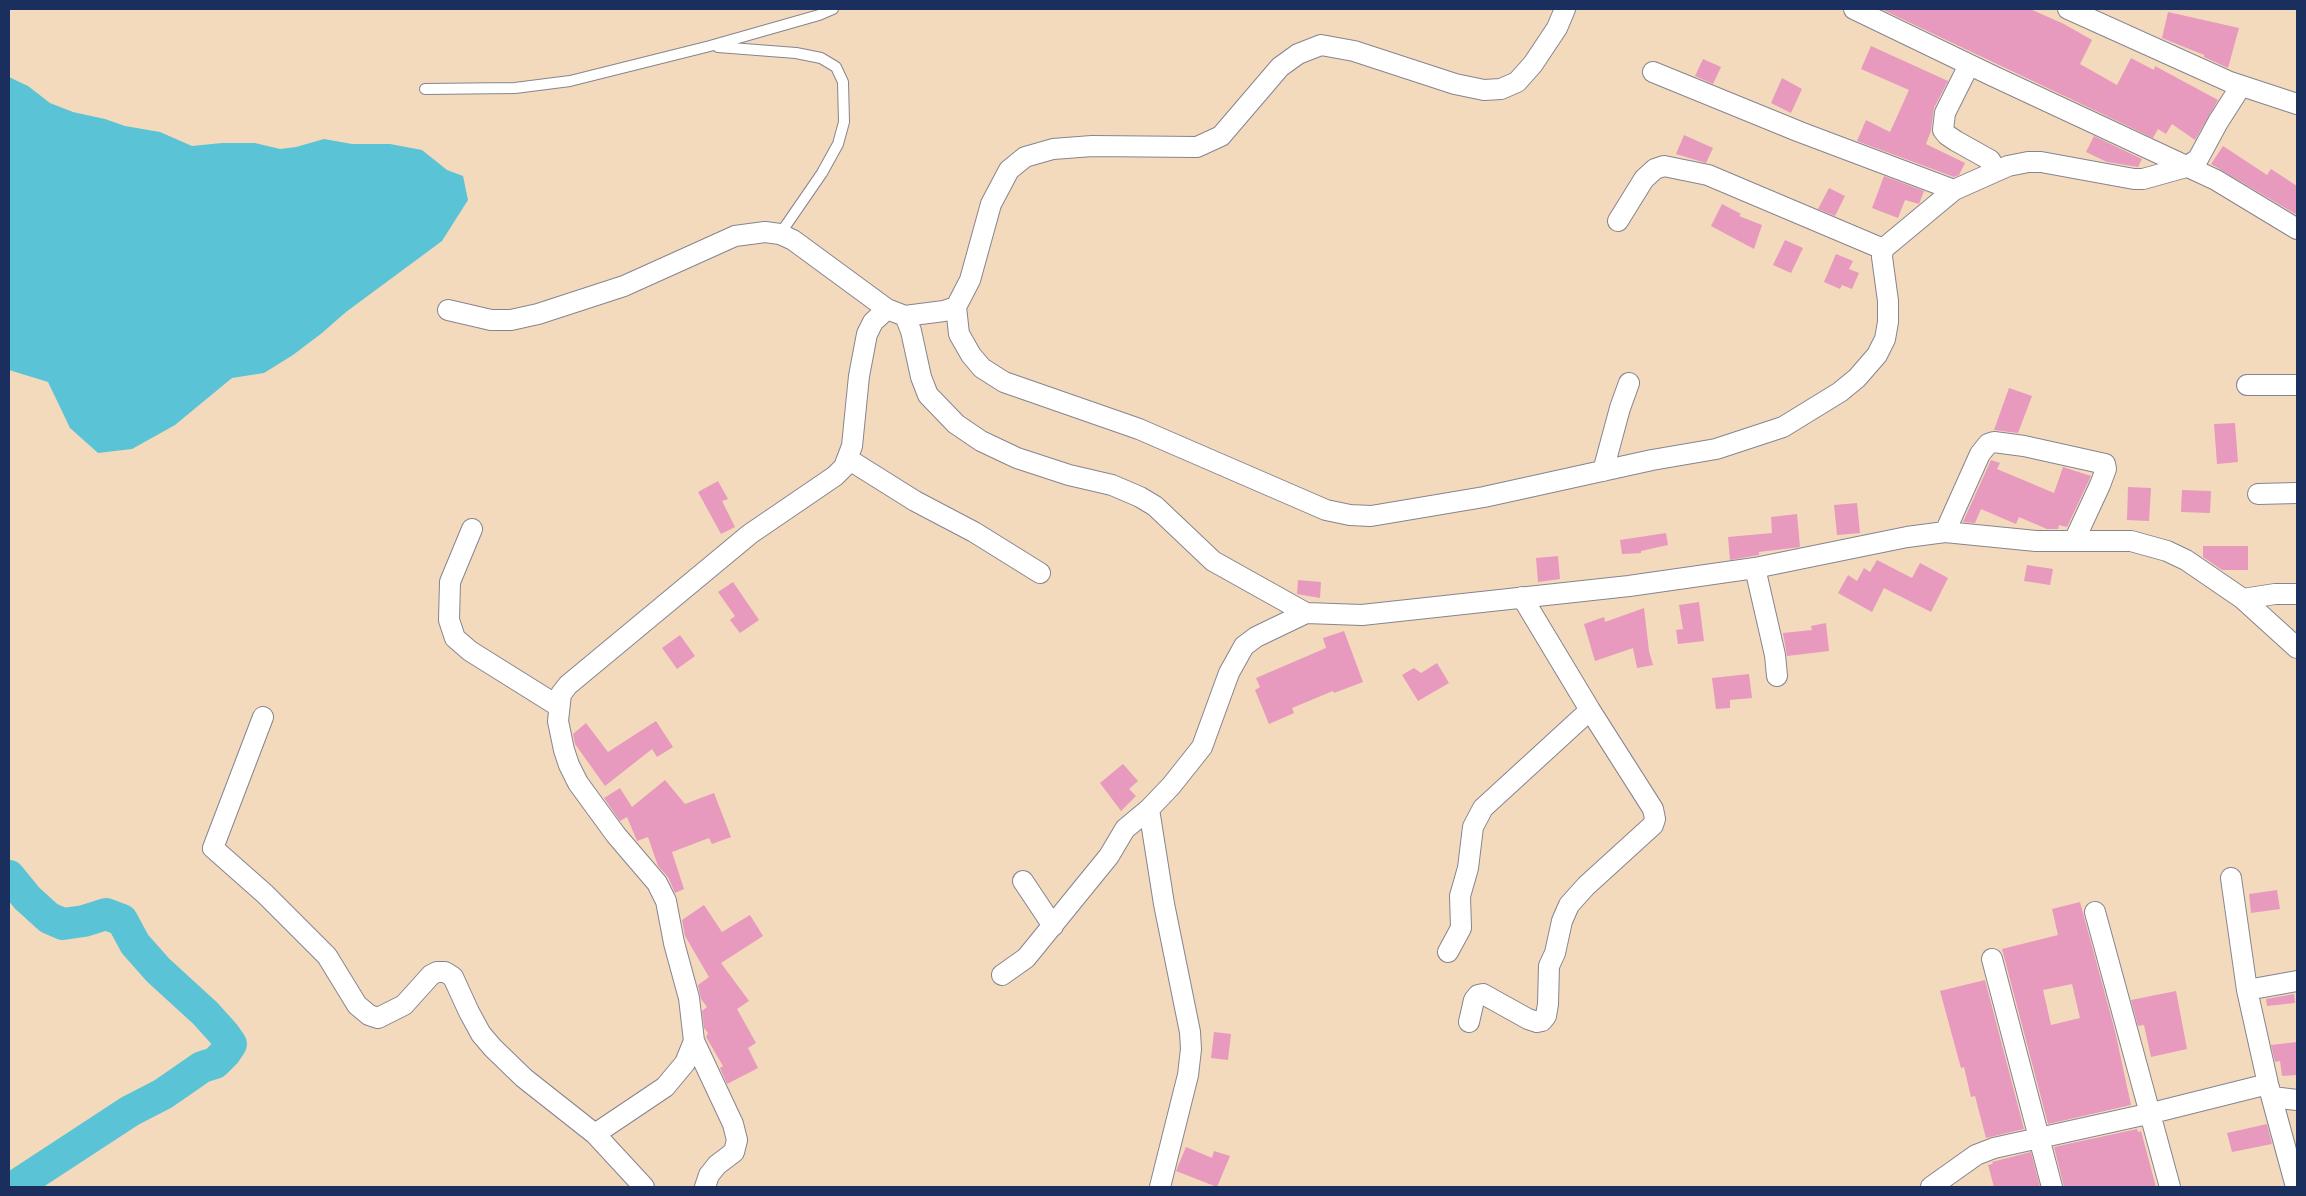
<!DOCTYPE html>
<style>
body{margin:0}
#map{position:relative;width:2306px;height:1196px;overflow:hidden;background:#f3dabd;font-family:"IM FELL DW Pica",serif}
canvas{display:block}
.frame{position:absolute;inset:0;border:10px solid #1b2f5e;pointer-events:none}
</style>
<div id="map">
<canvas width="2306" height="1196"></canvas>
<div class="frame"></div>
</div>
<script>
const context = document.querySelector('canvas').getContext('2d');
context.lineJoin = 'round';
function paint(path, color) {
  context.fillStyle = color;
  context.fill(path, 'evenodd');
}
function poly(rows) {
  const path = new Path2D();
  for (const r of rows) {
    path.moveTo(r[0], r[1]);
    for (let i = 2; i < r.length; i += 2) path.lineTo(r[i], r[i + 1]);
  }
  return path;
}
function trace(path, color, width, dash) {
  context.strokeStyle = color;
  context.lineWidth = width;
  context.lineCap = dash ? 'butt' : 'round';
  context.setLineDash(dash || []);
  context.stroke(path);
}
paint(poly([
 [9,77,28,86,50,103,73,112,105,119,125,126,160,132,192,146,222,143,255,143,280,149,296,147,324,139,352,144,390,144,422,150,447,170,463,176,468,200,442,241,346,312,322,333,293,355,264,373,232,378,175,425,132,449,98,453,70,428,48,382,9,370]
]), '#5ac4d6');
trace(poly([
 [9,876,27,898,49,918,63,924,84,921,106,914,122,920,135,944,158,970,205,1013,224,1034,231,1044,225,1053,215,1063,202,1067,163,1094,130,1111,14,1187]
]), '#5ac4d6', 32);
paint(poly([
 [1881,9,2030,9,2064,24,2092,40,2080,64,2117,85,2131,58,2154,70,2155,66,2218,100,2195,140,2172,124,2166,134,2158,129,2153,138],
 [2168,12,2239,28,2228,68,2204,57,2204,55,2162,38],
 [1871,46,1948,81,1934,108,1931,131,1926,144,1965,163,1959,175,1954,177,1857,141,1866,120,1890,132,1909,90,1861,69],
 [1703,59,1721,67,1713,84,1695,76],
 [1782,78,1802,89,1791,113,1771,103],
 [1684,135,1713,148,1706,163,1676,154],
 [2094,136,2142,159,2138,167,2107,162,2086,152],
 [2223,146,2267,175,2271,169,2297,186,2297,215,2211,164],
 [1884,176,1924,191,1919,204,1905,200,1898,218,1872,208],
 [1829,188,1845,196,1835,216,1818,209],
 [1722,204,1741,214,1739,216,1762,225,1754,249,1711,226],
 [1785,240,1803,248,1791,273,1773,265],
 [1836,254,1853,261,1849,269,1859,273,1852,289,1842,285,1840,289,1824,282],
 [2009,388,2032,396,2018,433,1994,430],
 [2235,423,2238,462,2217,464,2214,424],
 [1991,460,2000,463,1997,469,2054,493,2063,467,2091,476,2067,527,2059,525,2058,529,2047,529,2019,517,2016,524,1981,509,1975,523,1963,522],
 [718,481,728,499,722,501,735,527,721,534,698,492],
 [2128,487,2151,488,2149,521,2127,520],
 [2182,490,2211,491,2210,513,2181,512],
 [1857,503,1860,533,1837,535,1834,505],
 [1797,514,1800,547,1759,552,1759,555,1730,560,1728,537,1772,533,1771,517],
 [1666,533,1668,545,1641,551,1641,553,1622,554,1620,540],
 [2203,546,2248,546,2248,570,2222,570,2203,557],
 [1558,556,1560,579,1538,582,1536,558],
 [1877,560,1912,578,1920,563,1948,578,1931,612,1884,588,1872,612,1838,593,1848,575,1857,581,1864,568,1870,572],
 [2027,565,2053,569,2050,585,2024,581],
 [1298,580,1321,582,1320,598,1297,594],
 [733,582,759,620,740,633,730,620,735,616,718,592],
 [1699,602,1704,641,1678,644,1676,630,1683,629,1679,605],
 [1644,608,1649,651,1653,665,1637,668,1633,648,1595,661,1584,624,1604,617,1605,622],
 [1826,623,1829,651,1787,656,1783,633,1812,630,1811,626],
 [1344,631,1363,682,1334,693,1333,691,1292,708,1294,713,1269,724,1255,690,1260,687,1256,678,1326,648,1323,638],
 [680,635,695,656,677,669,662,648],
 [1437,663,1449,683,1418,701,1402,675,1414,668,1421,673],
 [1749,674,1752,698,1730,700,1730,708,1716,709,1712,678],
 [656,721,673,747,657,757,652,749,605,786,575,744,573,734,586,723,608,752],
 [1123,764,1138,781,1129,789,1136,796,1121,811,1100,783],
 [665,780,685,804,714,793,731,837,712,844,709,838,672,852,684,889,675,893,668,877,658,866,648,837,637,841,627,817,620,821,604,798,620,788,632,807],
 [2277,890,2280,909,2251,913,2249,894],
 [2080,902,2115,1031,2131,1105,2048,1124,2002,949,2058,935,2052,909],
 [2072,984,2080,1018,2051,1025,2043,990],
 [704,905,722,932,750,915,763,936,721,963,749,1001,737,1009,756,1043,748,1048,758,1068,727,1084,720,1068,723,1066,706,1037,708,1033,704,1028,702,1011,707,1007,701,999,698,985,709,977,685,936,682,920],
 [1985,980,2024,1129,1986,1138,1975,1096,1971,1097,1964,1067,1961,1068,1940,991],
 [2176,991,2187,1049,2151,1057,2144,1025,2138,1026,2131,1000],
 [2294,994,2295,1003,2267,1006,2266,999],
 [1214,1032,1231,1034,1228,1060,1211,1058],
 [2297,1042,2297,1075,2282,1076,2280,1061,2275,1062,2271,1045],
 [2267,1124,2272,1144,2232,1152,2227,1133],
 [2137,1129,2138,1132,2141,1131,2156,1187,2064,1187,2054,1147],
 [1186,1147,1212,1158,1214,1151,1230,1156,1217,1187,1176,1171],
 [2031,1152,2040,1187,1994,1187,1988,1165,1993,1164,1992,1162]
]), '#e799be');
const lane = poly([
 [718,47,796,53,821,58,836,67,843,82,844,122,838,144,822,173,780,234],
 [425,89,515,88,570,81,710,46,819,15,833,9]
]);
const street = poly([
 [1854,9,1993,76,2216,180,2297,229],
 [2068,9,2230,82,2297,104],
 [1969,65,1945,113,1943,130,1947,135,1956,141,1990,160,1997,171],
 [1653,72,1800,132,1954,190],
 [1618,221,1644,179,1655,169,1664,166,1708,175,1883,249],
 [956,307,959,334,971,355,982,368,1004,382,1139,429,1326,510,1350,515,1371,516,1484,497,1652,460,1716,449,1783,427,1840,392,1857,378,1877,355,1885,339,1888,322,1888,301,1882,257,1883,249,1954,190,2008,166,2028,162,2041,162,2134,179,2143,179,2186,167,2198,159,2218,122,2241,86],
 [448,310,491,320,511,320,538,314,624,286,735,236,765,232,780,234,793,240,887,309],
 [905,316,944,311,956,307,970,280,991,204,1009,170,1025,157,1053,149,1092,146,1197,147,1221,136,1280,67,1298,54,1321,45,1354,51,1455,84,1484,90,1501,89,1517,82,1533,64,1557,28,1565,9],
 [2247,385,2297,385],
 [848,459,915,501,974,532,1040,573],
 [1603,471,1620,408,1629,383],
 [2258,494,2297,493],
 [472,529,450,582,449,620,455,638,470,651,558,706],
 [1945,532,1980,454,1988,444,1994,442,2024,446,2105,464,2106,469,2100,485,2074,541],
 [1755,568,1775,655,1777,676],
 [2243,599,2275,594,2297,594],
 [263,717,213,848,265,894,327,956,357,1005,369,1015,378,1018,404,1005,431,975,437,972,445,972,453,977,469,1012,481,1034,493,1048,524,1078,595,1134],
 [2231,878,2247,990,2268,1084,2296,1187],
 [1023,881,1053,926],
 [2095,912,2170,1187],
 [1448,952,1461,928,1460,896,1468,868,1473,827,1483,808,1590,710],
 [1992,959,2052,1187],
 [1002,975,1026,958,1109,856,1125,829,1149,809],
 [2247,990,2297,981],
 [1469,1022,1474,1000,1478,995,1483,994,1528,1019,1537,1022,1542,1021,1546,1016,1548,1004,1549,966,1555,953,1562,921,1569,905,1586,886,1653,825,1655,819,1653,809,1590,710,1522,597],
 [694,1041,733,1124,737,1140,734,1152,717,1165,709,1175,705,1187],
 [2272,1097,2297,1100],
 [644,1187,595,1134,665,1087,685,1063,694,1041,689,998,674,943,666,901,657,883,616,835,578,783,569,765,564,750,558,721,561,694,568,685,750,534,835,476,844,467,852,446,859,376,867,334,873,322,887,309,905,316,911,331,921,377,928,395,956,424,981,441,1017,458,1069,475,1112,485,1140,497,1155,506,1213,561,1306,613,1362,615,1629,586,1755,568,1907,537,1945,532,2036,541,2131,541,2167,551,2186,560,2243,599,2297,648],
 [1160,1187,1188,1075,1191,1049,1190,1032,1164,904,1149,809,1171,786,1202,747,1229,673,1244,646,1256,637,1306,613],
 [1931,1187,1976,1155,1994,1148,2152,1113,2268,1084]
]);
trace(lane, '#87848e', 12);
trace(street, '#87848e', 22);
trace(lane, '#fff', 10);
trace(street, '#fff', 20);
</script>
